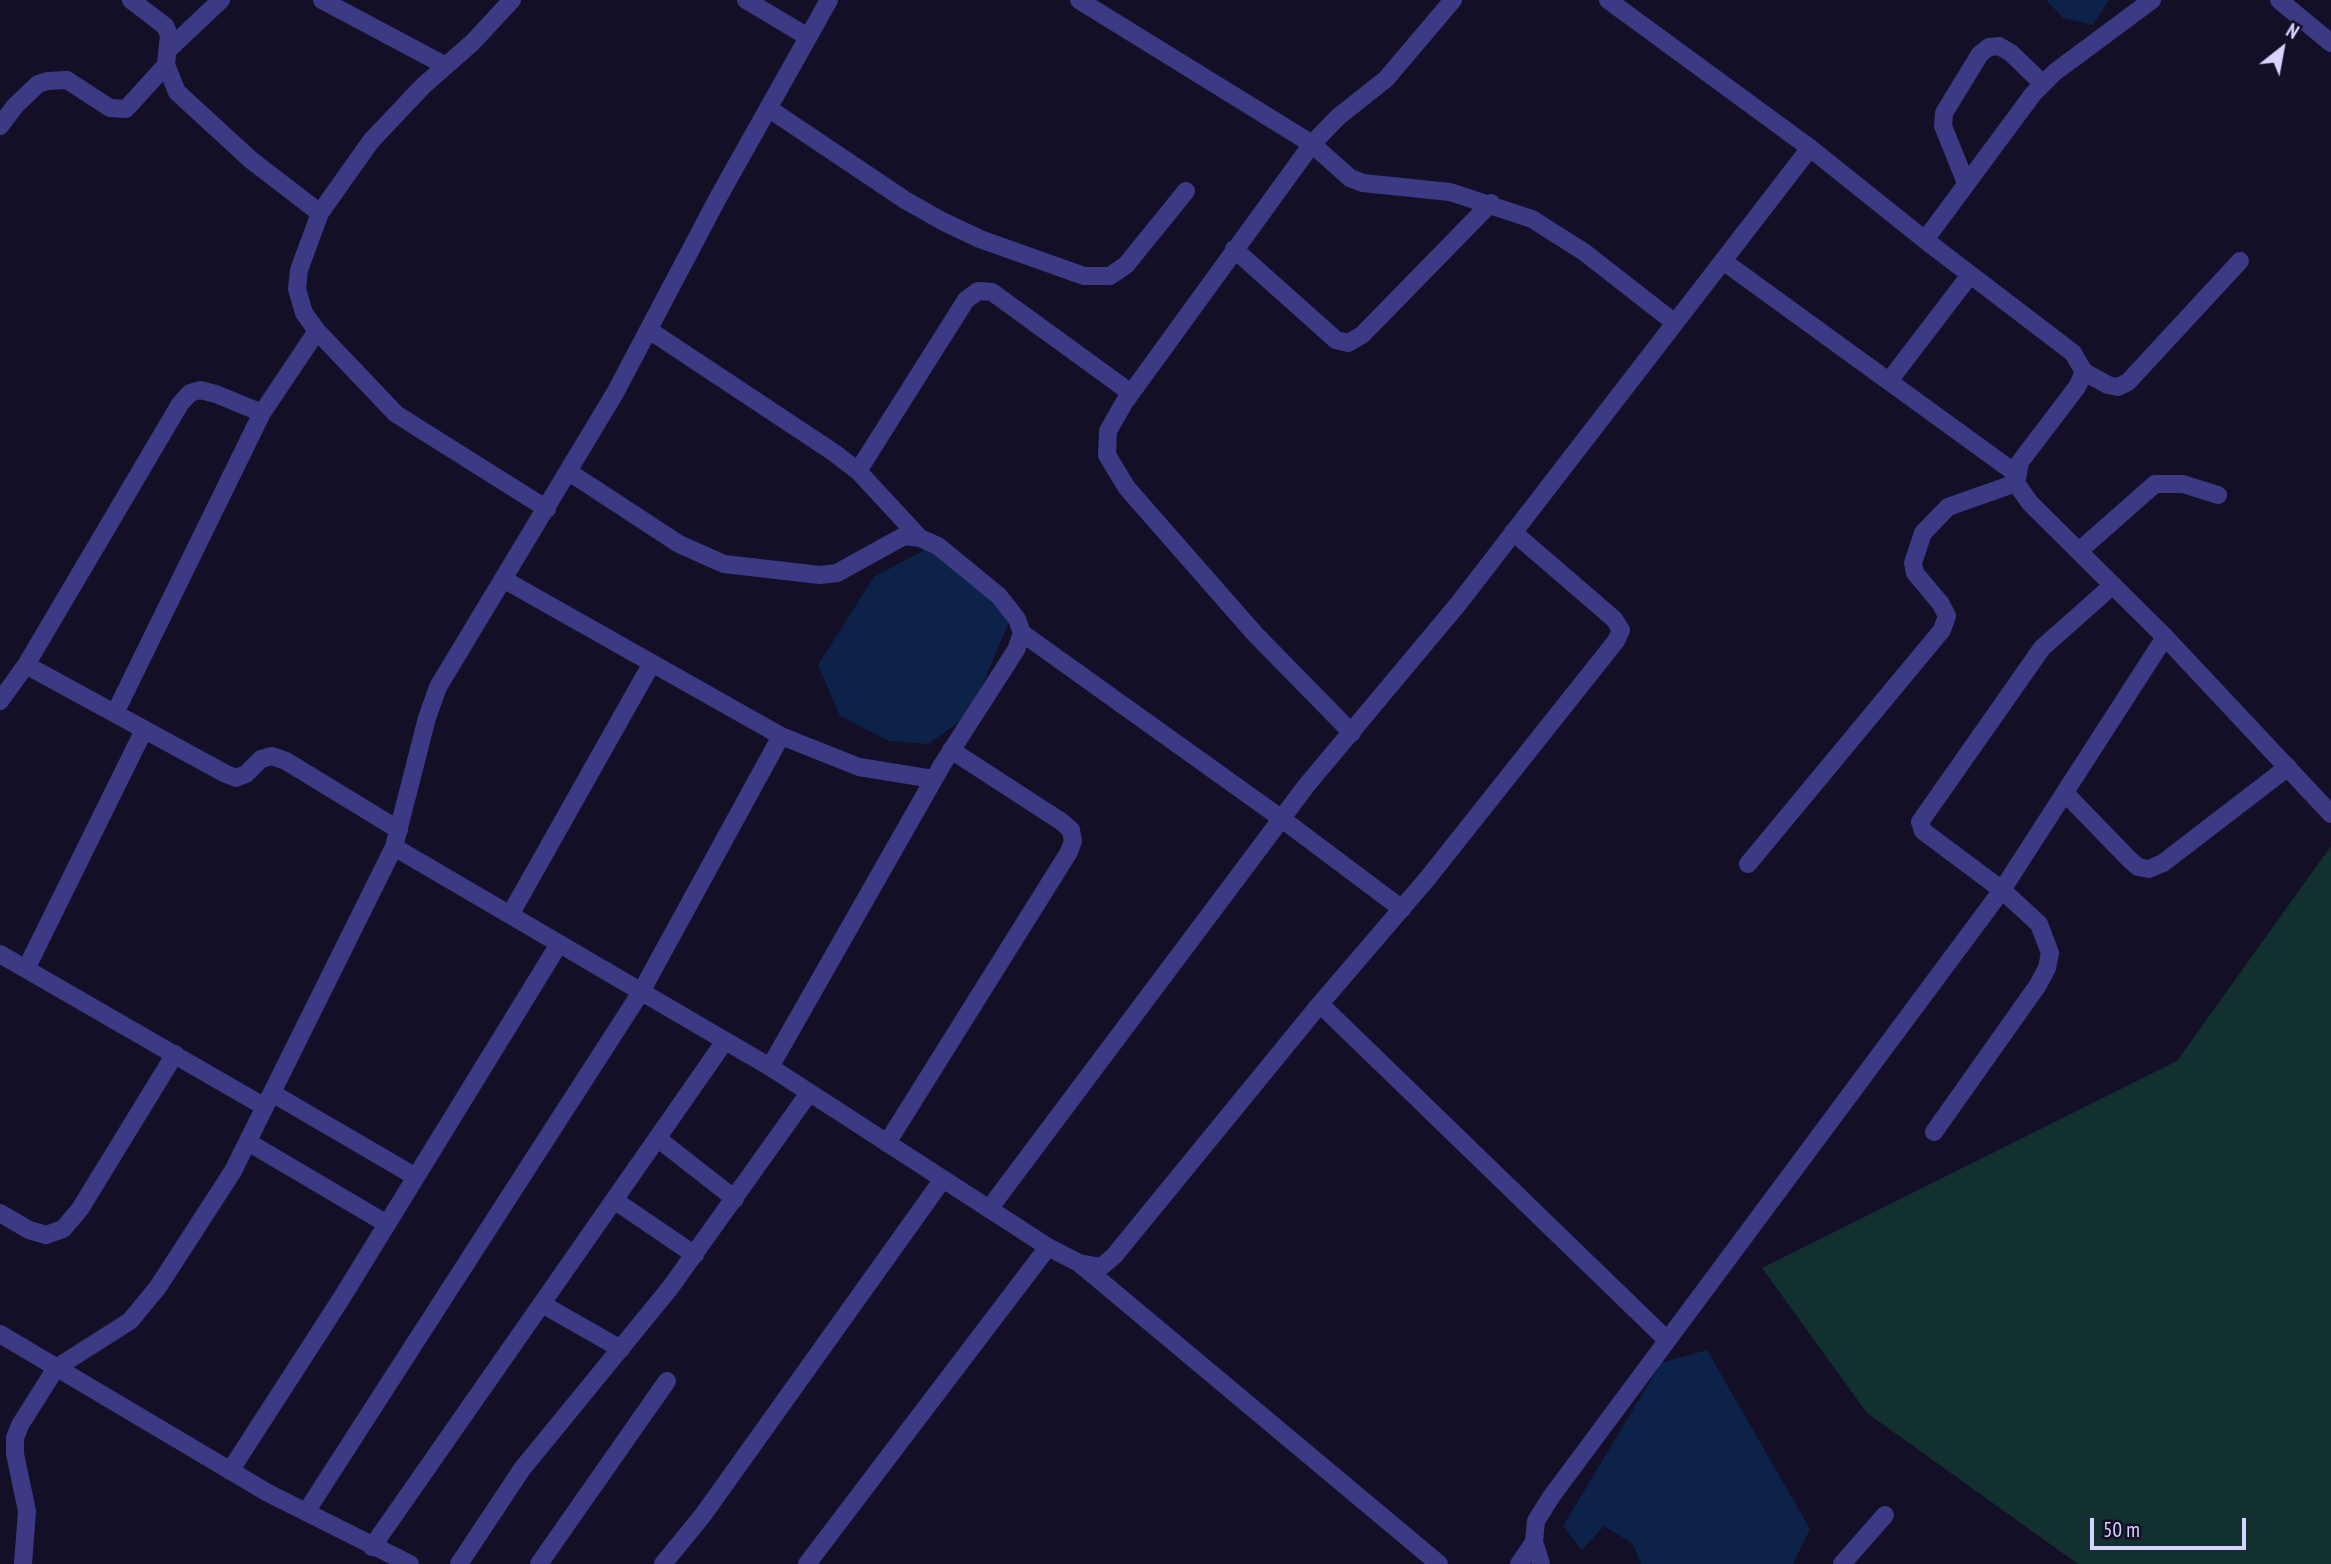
<!DOCTYPE html>
<style>
body{margin:0}
#map{position:relative;width:2331px;height:1564px;overflow:hidden;background:#130f26;font-family:"PT Sans Narrow",sans-serif}
canvas{display:block}
.north{position:absolute;left:2247px;top:14px;width:70px;height:70px;-webkit-text-stroke:5px #130f26;paint-order:stroke;rotate:31deg;font-size:19px;font-weight:700;line-height:28px;text-align:center;color:#d9d4ff}
.north::after{content:'';display:block;margin:auto;width:24px;height:32px;background:#d9d4ff;clip-path:polygon(50% 0,100% 100%,50% 72%,0 100%)}
.scale{position:absolute;left:2090px;top:1518px;width:156px;height:32px;box-sizing:border-box;border:4px solid #d9d4ff;border-top:0;padding-left:9px;font-size:21px;line-height:24px;white-space:nowrap;color:#d9d4ff;-webkit-text-stroke:5px #130f26;paint-order:stroke}
</style>
<div id="map">
<canvas width="2331" height="1564"></canvas>
<div class="north">N</div>
<div class="scale">50 m</div>
</div>
<script>
const context = document.querySelector('canvas').getContext('2d');
context.lineJoin = 'round';
function paint(path, color) {
  context.fillStyle = color;
  context.fill(path, 'evenodd');
}
function poly(rows) {
  const path = new Path2D();
  for (const r of rows) {
    path.moveTo(r[0], r[1]);
    for (let i = 2; i < r.length; i += 2) path.lineTo(r[i], r[i + 1]);
  }
  return path;
}
function trace(path, color, width, dash) {
  context.strokeStyle = color;
  context.lineWidth = width;
  context.lineCap = dash ? 'butt' : 'round';
  context.setLineDash(dash || []);
  context.stroke(path);
}
paint(poly([
 [2331,846,2331,1564,2078,1564,1867,1413,1762,1268,2177,1061]
]), '#12302f');
paint(poly([
 [2046,0,2109,0,2093,25,2063,18],
 [930,547,1012,615,970,714,928,744,889,741,840,716,818,665,874,577],
 [1707,1350,1810,1529,1793,1564,1641,1564,1633,1544,1604,1526,1582,1550,1563,1526,1661,1363]
]), '#0c2248');
trace(poly([
 [131,0,165,26,169,35,166,65,177,92,251,160,320,213],
 [322,0,446,66],
 [512,0,473,42,423,86,371,141,320,213,299,270,297,289,304,313,317,331,396,414,547,509],
 [746,0,808,37],
 [1079,0,1312,144,1350,178,1363,183,1450,192,1532,219,1584,252,1675,323],
 [1608,0,1810,148,1925,240,2073,353,2084,372,2077,387,2020,462,2016,483,2030,503,2165,637,2331,814],
 [2279,0,2331,43],
 [169,49,221,0],
 [768,108,905,200,942,221,980,239,1084,276,1110,276,1126,265,1186,191],
 [0,126,15,106,38,84,47,81,67,80,110,108,126,109,166,65],
 [1966,183,1943,126,1944,113,1980,54,1989,47,1999,46,2011,53,2043,84],
 [1925,240,2033,94,2055,72,2152,0],
 [1234,249,1336,340,1348,343,1362,335,1491,203],
 [1723,261,2018,475],
 [649,330,833,452,858,471,920,538],
 [2084,372,2108,385,2118,387,2128,382,2240,261],
 [1889,381,1970,275],
 [858,471,966,300,978,291,992,292,1131,393],
 [569,472,679,544,724,564,820,575,837,573,904,536,920,538,938,546,999,596,1017,619,1022,633,1016,650,942,765,770,1067],
 [2079,551,2155,484,2183,484,2218,495],
 [503,579,781,736,859,767,933,779],
 [1022,633,1282,819,1402,909],
 [26,665,224,773,236,778,246,774,261,759,272,756,286,761,399,830],
 [0,701,26,665,180,404,190,393,200,390,216,394,262,413],
 [115,713,262,413,317,331],
 [1352,733,1255,634,1127,488,1107,455,1108,431,1124,403,1312,144,1338,117,1386,79,1453,0],
 [2065,793,2129,859,2138,867,2149,869,2163,863,2288,767],
 [394,847,770,1067,1048,1247,1079,1263,1101,1267,1114,1256,1320,1004,1427,879,1616,641,1621,630,1614,619,1513,532],
 [1748,864,1942,630,1947,616,1941,604,1915,573,1913,563,1923,533,1948,507,2016,483],
 [510,915,652,663],
 [0,954,265,1107],
 [26,969,144,730],
 [1320,1004,1667,1340],
 [272,1093,416,1177],
 [1934,1132,2038,985,2047,968,2050,953,2039,924,2002,890,1923,831,1920,822,2042,648,2113,585],
 [657,1138,735,1199],
 [248,1142,387,1224],
 [887,1143,1069,852,1073,841,1071,830,1062,822,951,750],
 [614,1200,695,1255],
 [989,1209,1306,786,1459,603,1810,148],
 [0,1213,29,1230,46,1235,63,1229,80,1209,175,1054],
 [1079,1263,1439,1564],
 [542,1304,621,1349],
 [0,1334,268,1493,410,1564],
 [230,1471,341,1299,559,944],
 [306,1512,641,992,781,736],
 [372,1547,725,1041],
 [23,1564,27,1511,15,1454,15,1438,20,1425,56,1368,130,1321,158,1287,233,1171,394,847,427,718,438,687,615,393,719,196,829,0],
 [459,1564,522,1469,670,1288,809,1093],
 [539,1564,667,1381],
 [663,1564,703,1515,943,1179],
 [807,1564,1048,1247],
 [1519,1564,1534,1542],
 [1541,1564,1534,1542,1536,1521,1551,1497,2002,890,2165,637],
 [1842,1564,1885,1515]
]), '#3d3a85', 18);
</script>
